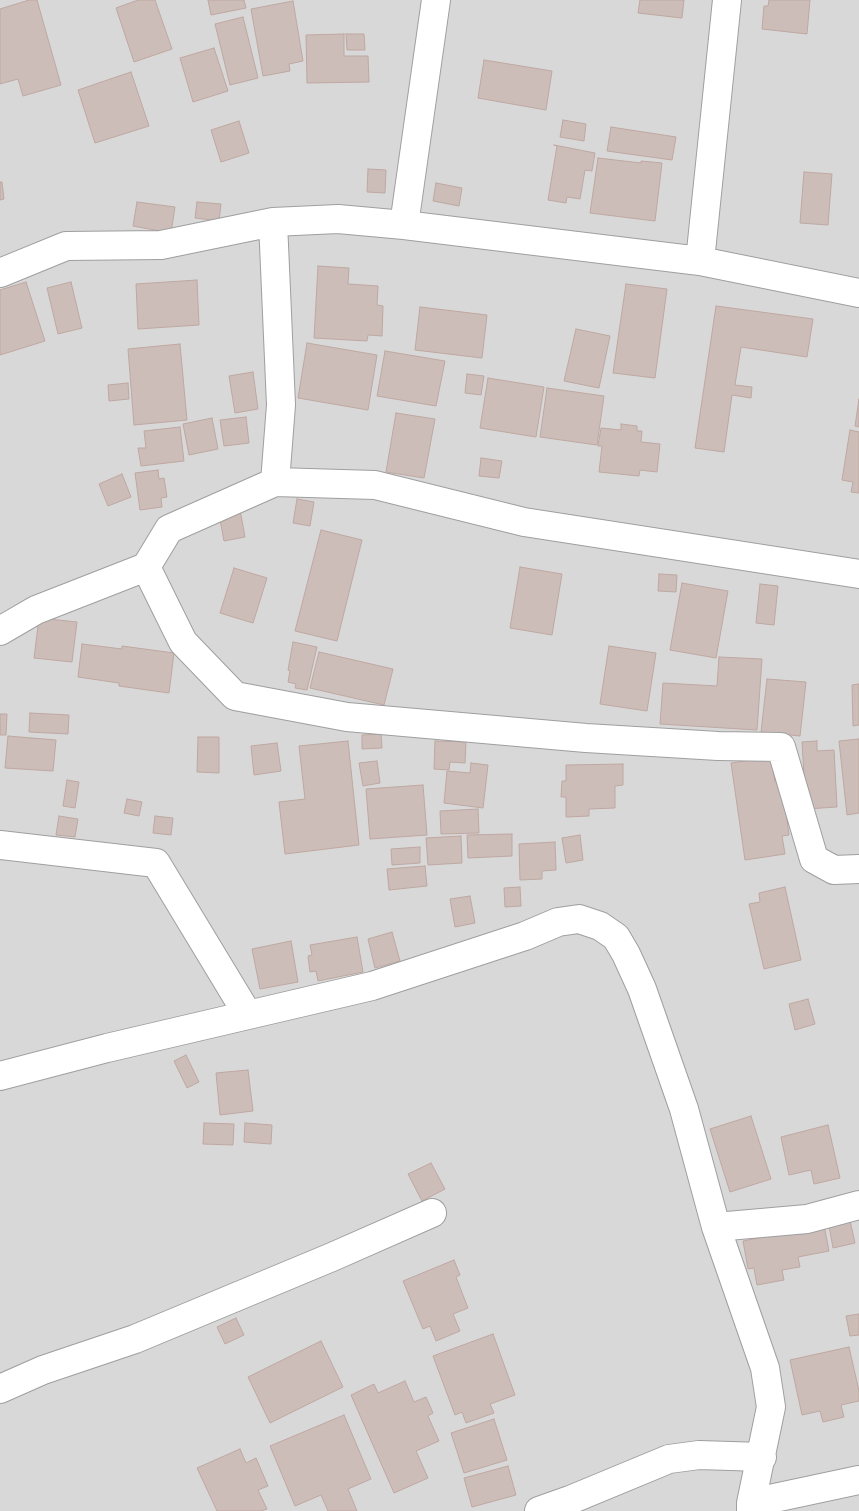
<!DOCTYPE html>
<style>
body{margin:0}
canvas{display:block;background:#ede6e0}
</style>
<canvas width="859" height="1511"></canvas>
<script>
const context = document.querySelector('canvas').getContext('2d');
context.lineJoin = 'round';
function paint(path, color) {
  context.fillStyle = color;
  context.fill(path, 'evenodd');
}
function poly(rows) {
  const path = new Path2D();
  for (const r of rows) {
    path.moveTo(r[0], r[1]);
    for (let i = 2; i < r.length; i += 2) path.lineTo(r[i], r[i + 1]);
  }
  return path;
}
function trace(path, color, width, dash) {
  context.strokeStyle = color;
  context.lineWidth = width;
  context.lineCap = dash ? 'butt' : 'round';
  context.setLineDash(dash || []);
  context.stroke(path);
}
paint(poly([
 [0,0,859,0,859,1511,0,1511]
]), '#d9d8d8');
const building = poly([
 [29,0,37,0,61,85,23,96,18,79,0,84,0,9,29,0],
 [138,0,155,0,172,49,134,62,116,8,138,0],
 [208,0,244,0,246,8,211,15,208,0],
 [640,0,684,0,682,18,638,13,640,0],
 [769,0,810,0,807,34,762,29,764,6,768,6,769,0],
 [293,1,303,61,289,64,290,71,263,76,251,9,293,1],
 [243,17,258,78,230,85,215,24,243,17],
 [344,34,344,56,368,56,369,82,307,83,306,35,344,34],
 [346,34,364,34,365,50,347,50,346,34],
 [214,48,228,91,193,102,180,58,214,48],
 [484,60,552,71,546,110,478,98,484,60],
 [131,72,149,126,95,143,78,90,131,72],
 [563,120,586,124,584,141,560,137,563,120],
 [239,121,249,153,221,162,211,130,239,121],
 [611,127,676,137,672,160,607,151,611,127],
 [554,145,595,153,592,171,585,170,580,199,567,197,566,203,548,200,557,146,554,145],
 [598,158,641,163,641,161,662,163,655,221,590,213,598,158],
 [368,169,386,170,385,193,367,192,368,169],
 [804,172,832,174,828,225,800,223,804,172],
 [0,182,2,182,4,199,0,200,0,182],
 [436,183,462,188,459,206,433,201,436,183],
 [137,202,175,207,171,233,133,226,137,202],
 [197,202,221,204,219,221,195,218,197,202],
 [318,266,349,268,348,284,378,286,377,305,383,306,382,336,368,335,367,341,314,338,318,266],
 [197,280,199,325,138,329,136,284,197,280],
 [26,282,45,341,0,355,0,290,26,282],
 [71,282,82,328,58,334,47,288,71,282],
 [626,284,667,289,655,378,613,373,626,284],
 [716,306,813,319,807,357,741,347,735,385,752,387,751,398,732,395,724,452,695,448,716,306],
 [420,307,487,315,482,358,415,350,420,307],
 [576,329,610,336,599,388,564,381,576,329],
 [307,343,377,355,368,410,298,398,307,343],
 [180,344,187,420,134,425,128,349,180,344],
 [385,351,445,361,436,406,377,396,385,351],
 [253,372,258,409,235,413,229,376,253,372],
 [467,374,484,376,481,395,465,393,467,374],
 [488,378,544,387,536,437,480,428,488,378],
 [128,383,129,399,109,401,108,385,128,383],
 [547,388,604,396,597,445,540,437,547,388],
 [859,399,859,427,855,426,859,399],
 [396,413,435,419,424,478,386,472,396,413],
 [246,417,249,443,224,446,220,420,246,417],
 [212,418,218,449,189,455,183,424,212,418],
 [621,424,637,426,637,431,642,431,641,442,660,444,657,472,640,470,639,476,599,472,602,446,598,446,601,428,621,430,621,424],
 [180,427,184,461,141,466,138,448,146,448,144,431,180,427],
 [850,430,859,432,859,493,851,492,853,482,842,480,850,430],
 [481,458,502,461,499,478,479,476,481,458],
 [158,470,159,479,164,478,167,497,161,498,162,507,140,510,135,473,158,470],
 [122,474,131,497,108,506,99,484,122,474],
 [297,499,314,502,310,526,293,523,297,499],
 [240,510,245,537,224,541,219,514,240,510],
 [321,530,362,540,337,641,295,631,321,530],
 [520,567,562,574,552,635,510,628,520,567],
 [234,568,267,578,253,623,220,613,234,568],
 [659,574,677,575,676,592,658,591,659,574],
 [682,583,728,591,716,658,670,650,682,583],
 [760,584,778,586,774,625,756,623,760,584],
 [39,618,77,622,72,662,34,658,39,618],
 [293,642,317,647,307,690,295,688,296,684,288,682,290,671,288,670,293,642],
 [82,644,122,649,122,646,174,653,169,693,119,686,119,683,78,677,82,644],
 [609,646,656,653,647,711,600,704,609,646],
 [319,652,393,669,384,705,310,688,319,652],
 [719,657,762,659,757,730,660,724,663,683,717,686,719,657],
 [767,679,806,682,800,736,761,732,767,679],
 [859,684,859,725,853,726,852,685,859,684],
 [30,713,69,715,68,734,29,732,30,713],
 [0,714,7,714,6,735,0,735,0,714],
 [381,734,382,748,362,749,362,735,381,734],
 [8,736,56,740,53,771,5,768,8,736],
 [198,737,219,737,219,773,197,772,198,737],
 [859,739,859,813,847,815,839,741,859,739],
 [348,741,359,845,285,854,279,802,305,799,299,746,348,741],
 [435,741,466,742,465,763,450,762,449,770,434,769,435,741],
 [817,741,817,751,834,750,837,807,806,809,802,742,817,741],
 [277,743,281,771,254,775,251,746,277,743],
 [771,757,775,782,782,781,789,835,782,836,785,854,745,860,731,763,771,757],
 [377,761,380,783,363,786,359,763,377,761],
 [471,763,488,765,483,808,444,803,447,771,470,773,471,763],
 [623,764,623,785,615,786,615,808,589,809,589,816,566,817,566,797,561,797,562,781,566,781,566,765,623,764],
 [67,780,79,782,75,808,63,806,67,780],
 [423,785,427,835,370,839,366,789,423,785],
 [127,799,142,802,139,816,124,813,127,799],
 [478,809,479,833,441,834,440,811,478,809],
 [59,816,78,819,75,837,56,835,59,816],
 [155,816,173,818,171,835,153,833,155,816],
 [512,834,512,856,468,858,467,835,512,834],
 [580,835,583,860,566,863,562,838,580,835],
 [461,836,462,863,428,865,426,838,461,836],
 [555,842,556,870,542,871,542,879,520,880,519,844,555,842],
 [420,847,420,863,392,865,391,849,420,847],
 [425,866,427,886,389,890,387,869,425,866],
 [520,887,521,906,505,907,504,888,520,887],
 [785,887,801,960,764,969,749,904,760,902,759,893,785,887],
 [470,896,475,923,455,927,450,899,470,896],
 [392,932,400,961,375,968,368,939,392,932],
 [357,937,363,972,318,981,316,971,310,972,308,956,312,955,310,945,357,937],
 [291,941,298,982,260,989,252,949,291,941],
 [808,999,815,1024,795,1030,789,1004,808,999],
 [186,1055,199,1082,187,1088,174,1061,186,1055],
 [248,1070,253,1111,220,1115,216,1073,248,1070],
 [751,1116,771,1179,730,1192,710,1129,751,1116],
 [204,1123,234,1124,233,1145,203,1144,204,1123],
 [245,1123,272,1125,271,1144,244,1142,245,1123],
 [828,1125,840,1178,814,1184,811,1170,789,1175,781,1137,828,1125],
 [431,1163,445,1189,422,1201,408,1174,431,1163],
 [849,1216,855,1243,833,1248,828,1220,849,1216],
 [824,1225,829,1251,798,1257,800,1267,782,1270,784,1280,757,1285,754,1268,748,1269,743,1241,824,1225],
 [454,1260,460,1275,456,1277,468,1308,453,1314,460,1331,436,1341,430,1326,423,1329,403,1281,454,1260],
 [859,1314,859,1335,850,1336,846,1316,859,1314],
 [236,1318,244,1335,225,1344,217,1327,236,1318],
 [493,1334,515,1395,490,1404,494,1413,466,1423,462,1412,455,1415,433,1356,493,1334],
 [321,1341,343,1387,270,1423,248,1377,321,1341],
 [849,1347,859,1391,859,1401,841,1405,844,1417,823,1422,820,1411,802,1415,790,1360,849,1347],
 [405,1381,414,1402,426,1397,433,1413,428,1416,439,1441,416,1451,428,1478,394,1493,351,1395,374,1384,378,1393,405,1381],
 [344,1415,371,1479,348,1489,357,1511,328,1511,321,1495,295,1506,270,1446,344,1415],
 [494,1419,507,1460,464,1473,451,1433,494,1419],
 [240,1449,246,1463,256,1458,268,1486,258,1490,267,1509,261,1511,217,1511,197,1468,240,1449],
 [508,1466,516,1495,472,1507,464,1478,508,1466]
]);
paint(building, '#cdbdb9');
trace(building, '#bfa8a2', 1);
const minor = poly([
 [273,222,281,405,275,482],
 [404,225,436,0],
 [700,261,727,0],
 [0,273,66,246,161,245,273,222,338,219,404,225,700,261,859,293],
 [146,567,183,642,235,696,347,717,586,738,718,746,781,747,814,859,834,870,859,869],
 [0,631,36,610,146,567,169,529,275,482,375,485,524,522,859,574],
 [0,845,156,863,248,1015],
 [0,1076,107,1048,372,986,525,936,558,922,579,919,600,926,616,937,626,954,642,989,684,1109,716,1227,765,1368,771,1407,751,1503,751,1511],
 [716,1227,807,1219,859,1205],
 [0,1389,43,1370,135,1339,332,1257,432,1213],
 [751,1503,859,1480],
 [539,1511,570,1500,669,1459,699,1455,762,1457]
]);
trace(minor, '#9f9f9f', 30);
trace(minor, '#fff', 28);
</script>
